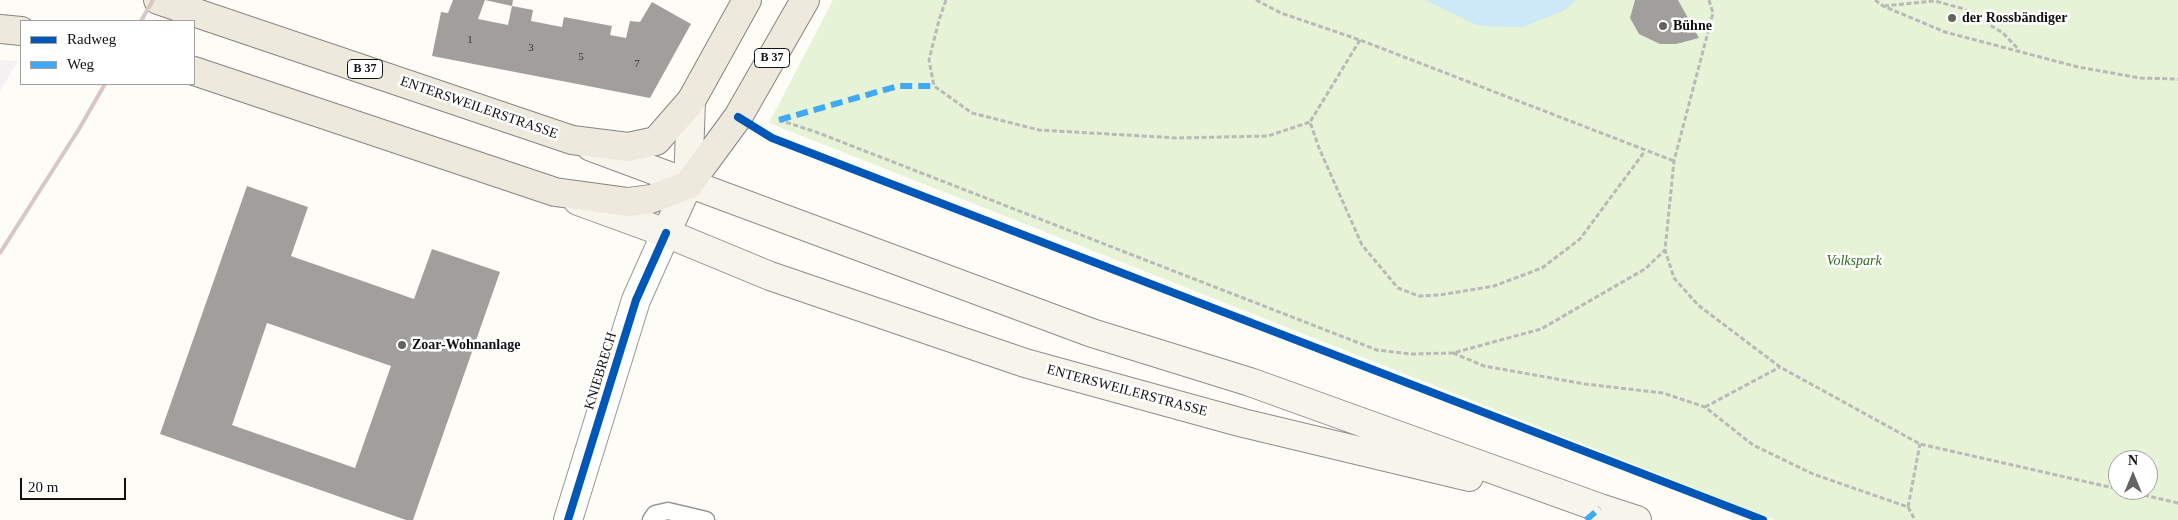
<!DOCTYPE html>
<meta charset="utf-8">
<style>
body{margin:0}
#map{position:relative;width:2178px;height:520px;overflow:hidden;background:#fdfcf7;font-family:"Times New Roman",serif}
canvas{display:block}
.legend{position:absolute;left:20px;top:20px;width:175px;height:65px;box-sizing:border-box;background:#fff;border:1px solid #a0a0a0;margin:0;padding:6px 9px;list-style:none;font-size:15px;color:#111}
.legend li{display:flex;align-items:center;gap:10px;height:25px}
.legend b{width:25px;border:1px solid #a0a0a0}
.north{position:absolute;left:2108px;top:450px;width:50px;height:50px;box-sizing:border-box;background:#fff;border:1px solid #a0a0a0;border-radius:50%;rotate:0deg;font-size:14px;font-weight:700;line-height:20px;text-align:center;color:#111}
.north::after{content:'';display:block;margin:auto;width:18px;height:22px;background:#646362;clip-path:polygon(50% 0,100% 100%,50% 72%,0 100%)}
.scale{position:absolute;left:20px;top:478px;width:106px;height:22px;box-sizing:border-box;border:2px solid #111;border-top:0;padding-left:6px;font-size:15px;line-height:18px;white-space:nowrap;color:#111;-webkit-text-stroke:4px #fff;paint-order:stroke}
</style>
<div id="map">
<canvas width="2178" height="520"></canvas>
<ul class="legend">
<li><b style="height:6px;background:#0057b8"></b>Radweg</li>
<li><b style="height:6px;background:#3fa9f5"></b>Weg</li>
</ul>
<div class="north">N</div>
<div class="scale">20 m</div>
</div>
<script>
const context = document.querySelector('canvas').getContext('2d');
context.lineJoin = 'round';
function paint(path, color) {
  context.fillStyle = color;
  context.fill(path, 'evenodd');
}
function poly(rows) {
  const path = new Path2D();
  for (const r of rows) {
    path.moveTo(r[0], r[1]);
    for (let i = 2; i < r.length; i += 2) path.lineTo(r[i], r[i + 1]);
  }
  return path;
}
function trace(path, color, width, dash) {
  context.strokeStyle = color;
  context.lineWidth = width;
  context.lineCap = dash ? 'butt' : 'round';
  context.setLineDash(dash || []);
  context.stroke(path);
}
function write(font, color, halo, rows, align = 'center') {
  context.font = font + ' "Times New Roman",serif';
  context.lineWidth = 5;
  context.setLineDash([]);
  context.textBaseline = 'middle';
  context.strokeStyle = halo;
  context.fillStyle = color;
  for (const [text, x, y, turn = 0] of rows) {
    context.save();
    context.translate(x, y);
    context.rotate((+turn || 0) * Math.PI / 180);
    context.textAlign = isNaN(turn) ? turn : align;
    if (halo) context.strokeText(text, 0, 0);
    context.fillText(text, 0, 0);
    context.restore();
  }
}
paint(poly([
 [0,60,18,61,0,91]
]), '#f5f0f3');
paint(poly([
 [833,0,2178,0,2178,520,1775,520,769,123],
 [2118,460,2148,460,2148,490,2118,490]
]), '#e7f3d7');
paint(poly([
 [1425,0,1576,0,1565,10,1523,27,1479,26]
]), '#cde8f7');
paint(poly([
 [453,0,485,0,478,19,508,25,512,6,533,10,531,21,562,27,564,17,612,26,610,35,626,38,630,21,640,22,652,2,691,24,650,98,432,56,441,12,448,13],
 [485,0,513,0,512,6],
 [1635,0,1678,0,1699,38,1676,44,1660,44,1639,34,1630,18],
 [247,186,308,207,291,256,414,299,432,249,500,272,413,520,406,520,160,434],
 [267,323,391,366,355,468,232,425]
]), '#a19f9c');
const service = poly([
 [651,520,655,514,668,511,706,520]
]);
const minor = poly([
 [568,520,636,300,666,233]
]);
const secondary = poly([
 [591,147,1092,333,1250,382,1600,508,1637,520],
 [578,201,666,233,770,276,1025,363,1243,423,1469,477],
 [666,233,688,185,691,101]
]);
const primary = poly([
 [158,0,572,140,628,147,656,141,691,101,747,0],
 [0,29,21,31],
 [194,71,555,192,628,202,651,199,688,185,738,117,805,0]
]);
trace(service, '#979795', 19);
trace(minor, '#979795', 30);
trace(secondary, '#8e8d8b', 30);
trace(primary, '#858482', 30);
trace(poly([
 [946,0,939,20,929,60,934,86,972,113,1039,130,1178,138,1268,136,1310,122],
 [1256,0,1281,13,1360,40,1674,161],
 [1709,0,1713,13,1674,161,1665,250,1674,278,1698,305,1780,367,1920,444,2118,489],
 [1875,0,1883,6,1945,32,2078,67,2140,78,2178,79],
 [1884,6,1935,1,1964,9,2003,33,2019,50],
 [1360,40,1310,122,1319,148,1362,245,1398,288,1419,296,1440,295,1494,286,1542,268,1580,239,1645,151],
 [779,120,816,132,1377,350,1411,354,1453,353,1541,329,1645,269,1665,250],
 [1453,353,1484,366,1585,384,1663,393,1705,407,1753,445,1813,474,1908,507,1915,520],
 [1705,407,1780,367],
 [2122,490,2178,503],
 [1908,507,1920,444]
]), '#b9b9b8', 3, [5, 2.5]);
trace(service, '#fffffe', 16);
trace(minor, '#fffffe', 28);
trace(secondary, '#f6f4eb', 28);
trace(primary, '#ede9dc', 28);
trace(poly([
 [141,21,153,0],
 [0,253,79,129,105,84]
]), '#d9c6c7', 4);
trace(poly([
 [779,120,898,86,934,86],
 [1586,520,1600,508]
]), '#3fa9f5', 6, [12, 6]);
trace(poly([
 [738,117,772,138,1763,520],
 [568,520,636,300,666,233]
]), '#0057b8', 8);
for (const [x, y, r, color] of [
 [1952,18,5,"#646362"],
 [1663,26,5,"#646362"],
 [402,345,5,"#646362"]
]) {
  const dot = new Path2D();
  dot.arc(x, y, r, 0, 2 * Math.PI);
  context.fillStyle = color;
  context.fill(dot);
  trace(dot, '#fff', 2);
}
write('11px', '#353434', null, [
 ["1",470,40],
 ["3",531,48],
 ["5",581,57],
 ["7",637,64]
]);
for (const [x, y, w] of [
 [772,58,35],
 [365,69,35]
]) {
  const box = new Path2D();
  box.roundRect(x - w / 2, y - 9.5, w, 19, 4);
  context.fillStyle = '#fff';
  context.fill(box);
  trace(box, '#111', 1);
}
write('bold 12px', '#111', null, [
 ["B 37",772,58],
 ["B 37",365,69]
]);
write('bold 14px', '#111', '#fff', [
 ["der Rossbändiger",1962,18],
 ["Bühne",1673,26],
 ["Zoar-Wohnanlage",412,345]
], 'left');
write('14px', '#111', '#fff', [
 ["ENTERSWEILERSTRASSE",479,108,19],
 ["KNIEBRECH",601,371,-73],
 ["ENTERSWEILERSTRASSE",1127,391,15]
]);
write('italic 14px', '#2f6b1f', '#fff', [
 ["Volkspark",1854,261]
]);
</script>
